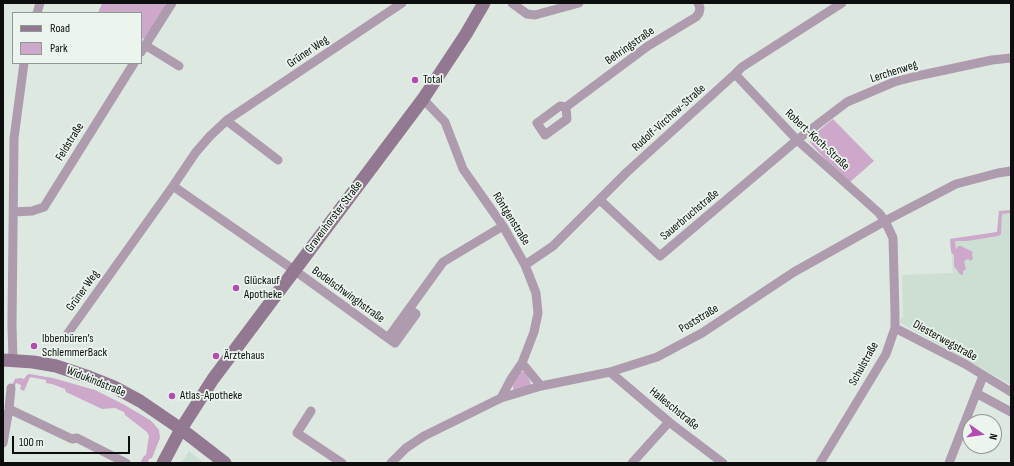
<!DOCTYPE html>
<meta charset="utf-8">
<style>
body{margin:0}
#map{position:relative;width:1014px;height:466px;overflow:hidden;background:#dde8e0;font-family:"Sofia Sans Condensed",sans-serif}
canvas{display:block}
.frame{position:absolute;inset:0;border:4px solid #0b0e0c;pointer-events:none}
.legend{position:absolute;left:12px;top:12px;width:130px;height:52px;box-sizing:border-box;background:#ebf5ee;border:1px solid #919994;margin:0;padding:5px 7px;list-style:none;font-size:12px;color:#0b0e0c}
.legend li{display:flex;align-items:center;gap:8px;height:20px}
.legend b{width:20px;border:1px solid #919994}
.north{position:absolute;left:962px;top:414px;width:40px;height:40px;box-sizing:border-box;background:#ebf5ee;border:1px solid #919994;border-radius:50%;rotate:103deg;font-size:11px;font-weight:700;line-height:16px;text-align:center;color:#0b0e0c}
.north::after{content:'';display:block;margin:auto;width:14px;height:18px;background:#b24cb1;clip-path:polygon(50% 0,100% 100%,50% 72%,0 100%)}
.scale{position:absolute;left:12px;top:436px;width:118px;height:18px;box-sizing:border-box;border:2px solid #0b0e0c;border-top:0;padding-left:5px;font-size:12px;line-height:14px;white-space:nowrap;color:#0b0e0c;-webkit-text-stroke:3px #ebf5ee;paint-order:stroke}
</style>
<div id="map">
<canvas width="1014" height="466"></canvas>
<div class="frame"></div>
<ul class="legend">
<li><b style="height:5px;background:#937892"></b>Road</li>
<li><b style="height:11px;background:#cda8cb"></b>Park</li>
</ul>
<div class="north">N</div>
<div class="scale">100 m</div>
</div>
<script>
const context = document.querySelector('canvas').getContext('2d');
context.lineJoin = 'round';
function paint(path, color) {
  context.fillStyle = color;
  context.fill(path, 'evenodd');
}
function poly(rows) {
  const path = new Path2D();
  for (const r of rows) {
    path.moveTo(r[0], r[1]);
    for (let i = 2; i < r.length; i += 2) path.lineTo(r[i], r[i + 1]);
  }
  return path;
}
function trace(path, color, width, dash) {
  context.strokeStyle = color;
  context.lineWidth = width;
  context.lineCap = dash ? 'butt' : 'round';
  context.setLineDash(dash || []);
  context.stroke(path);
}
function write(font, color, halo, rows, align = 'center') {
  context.font = font + ' "Sofia Sans Condensed",sans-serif';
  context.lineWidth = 3.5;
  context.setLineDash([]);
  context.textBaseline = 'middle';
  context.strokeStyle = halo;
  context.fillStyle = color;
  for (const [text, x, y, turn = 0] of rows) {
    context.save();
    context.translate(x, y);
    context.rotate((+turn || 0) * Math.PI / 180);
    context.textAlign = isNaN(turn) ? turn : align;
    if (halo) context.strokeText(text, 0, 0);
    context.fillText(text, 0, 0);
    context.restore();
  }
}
paint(poly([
 [1011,210,1011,385,906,326,901,323,900,320,903,316,902,275,953,273,950,239,997,232,999,211],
 [189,451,204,463,181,463]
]), '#cdded2');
paint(poly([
 [102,3,162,3,167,5,145,39,141,38,141,13,98,13],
 [833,119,874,161,850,182,842,177,812,145,810,142,810,139,812,136],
 [1011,210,1011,213,1002,214,1001,234,998,236,967,241,955,241,956,250,958,246,961,246,973,252,972,254,973,259,970,261,968,259,964,261,966,269,963,271,963,275,960,274,954,266,954,255,951,252,950,239,997,232,999,211],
 [521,372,524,372,526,374,530,381,531,385,514,391,512,384,513,382],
 [29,374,53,378,95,390,123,404,150,420,154,424,159,430,160,438,152,458,149,459,148,463,140,463,144,456,146,455,149,436,147,432,125,415,124,412,115,408,102,409,66,392,65,389,52,384,46,383,46,380,41,379,30,377,24,391,20,389,21,385,16,383,14,389,12,388,13,383,15,379,20,378,24,379,27,375]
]), '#cda8cb');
trace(poly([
 [512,3,527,14,535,15,579,3],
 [37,13,40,3],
 [145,45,179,66],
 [141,52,172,3],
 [735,74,797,140,879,213,885,221,893,238,895,313,895,328,886,354,820,463],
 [423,99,445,122,463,169,503,226,525,265,536,293,538,313,534,332,522,363,511,379,501,398],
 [566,107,567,119,545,135,537,123,560,106,566,107,648,46,696,17,699,13,700,8,698,3],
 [227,121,278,160],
 [173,186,294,270,388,338,443,262,503,226],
 [600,200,660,256,797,140,847,102,894,82,917,76,992,60,1011,58],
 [14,212,32,211,44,207,134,63],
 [525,265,553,246,627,172,735,74,742,67,842,3],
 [895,328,965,364,1011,392],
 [68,333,173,186,196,152,210,136,227,120,402,3],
 [388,338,395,343,416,314,409,309],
 [13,360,12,325,14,138,24,63],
 [522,363,541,386],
 [610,372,669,422,723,463],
 [976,393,1011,412],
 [9,409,72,439,77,438,126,463],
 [311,411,297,433,342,463],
 [3,443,9,409,11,388],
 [391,463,406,448,424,436,501,398,541,386,610,372,657,357,702,333,794,272,885,221,956,184,998,173,1011,171],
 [632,463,669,422],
 [949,463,983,376]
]), '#ae9bad', 9);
trace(poly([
 [3,360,33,362,56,366,89,377,114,387,140,401,181,429,225,463],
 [163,463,181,429,213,379,423,99,466,34,484,3]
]), '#937892', 13);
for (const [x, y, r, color] of [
 [415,80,4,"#b24cb1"],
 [236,288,4,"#b24cb1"],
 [34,346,4,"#b24cb1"],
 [216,356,4,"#b24cb1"],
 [172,396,4,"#b24cb1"]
]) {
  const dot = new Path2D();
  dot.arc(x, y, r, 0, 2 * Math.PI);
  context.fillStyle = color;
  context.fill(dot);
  trace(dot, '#ebf5ee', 1.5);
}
write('12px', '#0b0e0c', '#ebf5ee', [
 ["Behringstraße",630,46,-35],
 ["Grüner Weg",308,52,-34],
 ["Lerchenweg",894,72,-18],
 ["Rudolf-Virchow-Straße",669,118,-42],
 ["Robert-Koch-Straße",817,140,43],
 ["Feldstraße",70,142,-58],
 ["Sauerbruchstraße",690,215,-40],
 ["Gravenhorster Straße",334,217,-53],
 ["Röntgenstraße",511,219,58],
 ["Grüner Weg",83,291,-54],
 ["Bodelschwinghstraße",348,295,36],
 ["Poststraße",699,319,-31],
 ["Diesterwegstraße",945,341,29],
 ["Schulstraße",864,364,-61],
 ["Widukindstraße",96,382,22],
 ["Halleschstraße",674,409,39]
]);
write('12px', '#0b0e0c', '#ebf5ee', [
 ["Total",423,80],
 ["Glückauf",244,281],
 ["Apotheke",244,295],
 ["Ibbenbüren’s",42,339],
 ["SchlemmerBack",42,353],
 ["Ärztehaus",224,356],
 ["Atlas-Apotheke",180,396]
], 'left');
</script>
